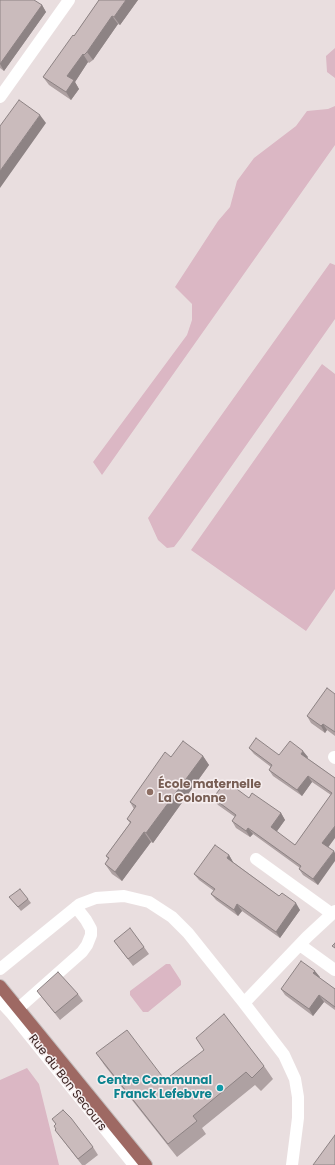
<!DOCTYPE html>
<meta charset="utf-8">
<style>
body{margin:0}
canvas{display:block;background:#e9dedf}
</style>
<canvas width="335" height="1165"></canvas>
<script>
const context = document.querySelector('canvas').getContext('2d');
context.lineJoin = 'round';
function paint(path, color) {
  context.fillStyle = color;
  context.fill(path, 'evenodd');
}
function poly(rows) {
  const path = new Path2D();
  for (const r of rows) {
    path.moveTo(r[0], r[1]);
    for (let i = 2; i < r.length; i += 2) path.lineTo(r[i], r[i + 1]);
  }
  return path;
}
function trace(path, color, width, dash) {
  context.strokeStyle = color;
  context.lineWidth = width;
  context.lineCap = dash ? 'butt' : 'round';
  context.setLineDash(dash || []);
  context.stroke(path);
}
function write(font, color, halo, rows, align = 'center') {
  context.font = font + ' Poppins,sans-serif';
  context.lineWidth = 3;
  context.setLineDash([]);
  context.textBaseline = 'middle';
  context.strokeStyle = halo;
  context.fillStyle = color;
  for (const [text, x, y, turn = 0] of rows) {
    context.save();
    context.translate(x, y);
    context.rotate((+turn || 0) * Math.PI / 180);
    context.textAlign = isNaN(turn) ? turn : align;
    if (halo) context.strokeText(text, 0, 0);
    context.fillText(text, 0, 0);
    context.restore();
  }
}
paint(poly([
 [335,48,335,78,327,72,326,56],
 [335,106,335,145,102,475,93,462,187,335,192,320,192,304,175,287,218,221,230,207,237,181,254,158,296,126,307,111,328,109],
 [330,263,335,265,335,319,181,538,174,547,167,548,158,540,148,518],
 [322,364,335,374,335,589,306,631,191,550],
 [166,964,170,964,181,981,181,985,148,1012,143,1012,130,995,130,991],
 [27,1068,39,1084,59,1165,0,1165,0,1080]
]), '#dbb7c4');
const major = poly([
 [0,986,146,1165]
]);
trace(major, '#c4bdbc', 14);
trace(poly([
 [0,97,69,0],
 [334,757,335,758],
 [256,859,332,914],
 [300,945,335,970],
 [0,969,80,904,96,898,124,896,149,902,172,917,188,933,244,1003,307,937,335,911],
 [0,1001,12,1014,134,1165],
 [244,1003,284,1055,295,1079,298,1097,298,1118,292,1165],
 [12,1014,82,952,87,945,91,935,91,929,86,920,76,907]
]), '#fff', 12);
trace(major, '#9e6963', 12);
paint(poly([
 [0,0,42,5,46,12,4,71,0,68],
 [99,0,138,0,120,25,118,24,93,60,89,63,88,62,75,82,79,89,71,100,49,85,43,77,74,36],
 [335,694,335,736,327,730,325,733,311,723,307,716],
 [249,748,279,755,308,757,307,758,335,778,328,847,318,885,303,875,299,869,300,868,253,834,250,837,236,828,232,821,235,817,218,805,213,798,249,798,281,813,285,820,276,832,295,845,331,795,312,782,302,796,273,776,269,770,271,767,254,754],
 [203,756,209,765,153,843,151,842,122,881,112,874,105,864,108,859,106,856,130,823,127,819,134,809,130,802,171,757],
 [229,855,233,862,279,896,300,910,280,938,242,911,238,916,216,900,211,894,214,891,199,880,194,874],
 [9,897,28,899,31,903,21,911],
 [114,941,144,947,149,954,133,966],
 [320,977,319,978,335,989,335,1010,324,1002,313,1016,285,995,281,989],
 [37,991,78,994,83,1001,60,1020],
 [96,1053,165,1080,264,1066,273,1079,261,1091,255,1085,202,1128,206,1134,177,1157,105,1066],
 [52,1119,93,1147,98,1155,85,1165,82,1165,55,1130,56,1129,56,1124]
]), '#aea1a2');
paint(poly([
 [126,0,138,0,120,25,114,17],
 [42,5,46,12,4,71,0,64],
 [112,16,118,24,93,60,87,52],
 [83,54,88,62,75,82,79,89,71,100,66,92,67,76],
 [40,115,46,123,0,188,0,171],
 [323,724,327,730,325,733,321,726],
 [303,751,308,757,306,760,301,754],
 [203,756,209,765,153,843,146,833],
 [308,776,312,782,302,796,297,790],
 [281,813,285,820,275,834,271,827],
 [335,826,335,838,327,849,322,843],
 [248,828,253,834,250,837,246,831],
 [144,832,151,842,122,881,115,872],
 [334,851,335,853,335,861,318,885,313,879],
 [229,855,233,862,231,864,227,858],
 [296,903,300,910,280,938,276,932],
 [237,904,242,911,238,916,234,910],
 [315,971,320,977,318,980,313,973],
 [319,995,324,1002,313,1016,309,1009]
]), '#8d8384');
const building = poly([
 [0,0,34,0,42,5,0,64,0,0],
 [99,0,126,0,114,17,112,16,87,52,84,55,83,54,67,76,74,80,66,92,43,77,73,35,74,36,99,0],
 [19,100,40,115,0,171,0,126,19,100],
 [327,688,335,694,335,732,323,724,321,726,307,716,327,688],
 [256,738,279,755,290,741,303,751,301,754,335,778,335,826,322,843,334,851,313,879,299,869,301,866,248,828,246,831,232,821,236,815,213,798,226,781,249,798,252,793,281,813,271,827,295,845,332,793,308,776,297,790,269,770,272,765,249,748,256,738],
 [183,741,203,756,146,833,144,832,115,872,105,864,109,858,106,856,131,822,127,819,136,806,130,802,165,752,171,757,183,741],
 [215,845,229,855,227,858,242,869,279,896,282,893,296,903,276,932,237,904,234,910,211,894,215,889,194,874,215,845],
 [20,889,28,899,18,907,9,897,20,889],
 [130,928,144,947,128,959,114,941,130,928],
 [335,943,335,948,332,946,335,943],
 [301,961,315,971,313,973,335,989,335,1007,319,995,309,1009,281,989,301,961],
 [58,972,78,994,55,1013,37,991,58,972],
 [224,1014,264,1066,252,1078,246,1072,193,1116,197,1121,168,1144,96,1053,127,1030,165,1080,204,1050,196,1038,224,1014],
 [63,1110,71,1118,93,1147,78,1159,55,1130,56,1129,54,1126,56,1124,52,1119,63,1110],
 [335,1135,335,1165,313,1165,335,1135]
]);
paint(building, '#cabbbc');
trace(building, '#8d8384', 1);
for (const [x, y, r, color] of [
 [150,792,4,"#8d6e63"],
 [220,1088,4,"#0f9aa8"]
]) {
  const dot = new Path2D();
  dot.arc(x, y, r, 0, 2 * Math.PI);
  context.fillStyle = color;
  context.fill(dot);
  trace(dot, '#f6eeef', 1.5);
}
write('bold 12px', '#785e54', '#f6eeef', [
 ["École maternelle",158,785],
 ["La Colonne",158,799]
], 'left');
write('bold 12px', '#0d838f', '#f6eeef', [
 ["Centre Communal",212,1081],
 ["Franck Lefebvre",212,1095]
], 'right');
write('12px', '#392220', '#f6eeef', [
 ["Rue du Bon Secours",67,1083,52]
]);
</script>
